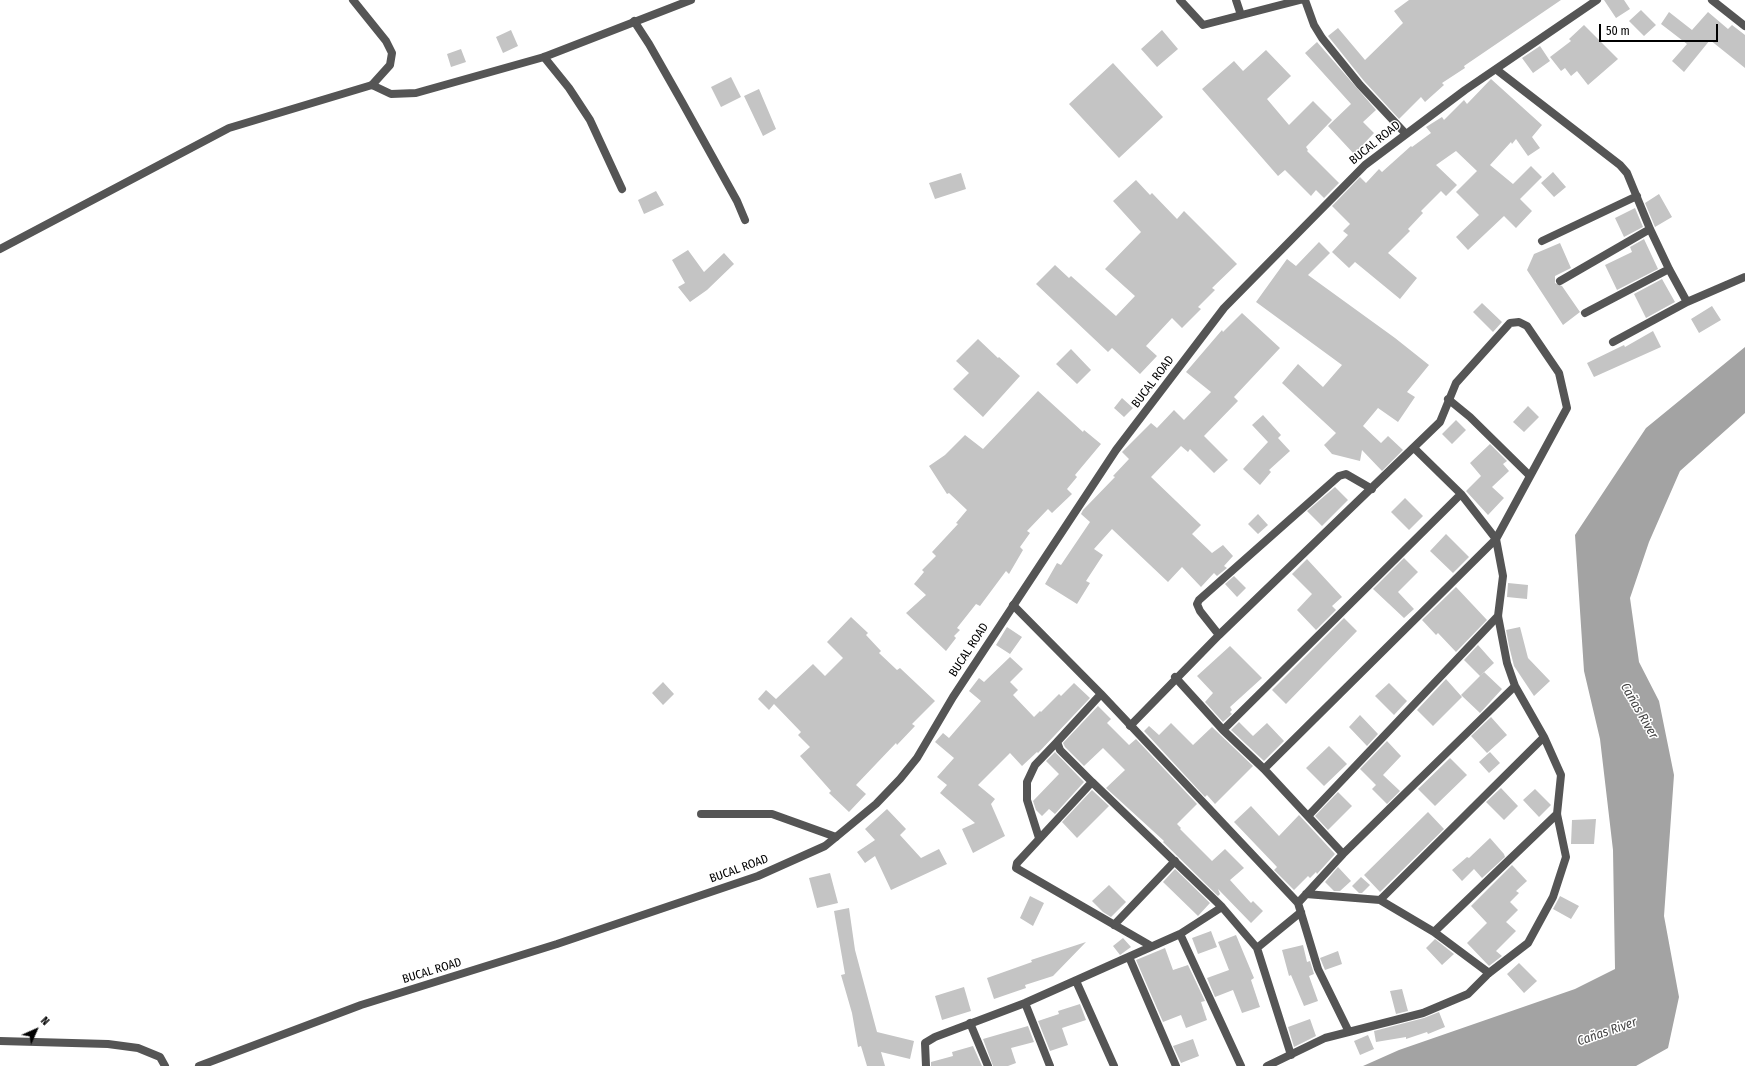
<!DOCTYPE html>
<meta charset="utf-8">
<style>
body{margin:0}
#map{position:relative;width:1745px;height:1066px;overflow:hidden;background:#fff;font-family:"Fira Sans Condensed",sans-serif}
canvas{display:block}
.north{position:absolute;left:16px;top:1010px;width:40px;height:40px;-webkit-text-stroke:3px #fff;paint-order:stroke;rotate:45deg;font-size:11px;font-weight:700;line-height:16px;text-align:center;color:#000}
.north::after{content:'';display:block;margin:auto;width:14px;height:18px;background:#000;clip-path:polygon(50% 0,100% 100%,50% 72%,0 100%)}
.scale{position:absolute;left:1599px;top:24px;width:119px;height:18px;box-sizing:border-box;border:2px solid #000;border-top:0;padding-left:5px;font-size:12px;line-height:14px;white-space:nowrap;color:#000;-webkit-text-stroke:3px #fff;paint-order:stroke}
</style>
<div id="map">
<canvas width="1745" height="1066"></canvas>
<div class="north">N</div>
<div class="scale">50 m</div>
</div>
<script>
const context = document.querySelector('canvas').getContext('2d');
context.lineJoin = 'round';
function paint(path, color) {
  context.fillStyle = color;
  context.fill(path, 'evenodd');
}
function poly(rows) {
  const path = new Path2D();
  for (const r of rows) {
    path.moveTo(r[0], r[1]);
    for (let i = 2; i < r.length; i += 2) path.lineTo(r[i], r[i + 1]);
  }
  return path;
}
function trace(path, color, width, dash) {
  context.strokeStyle = color;
  context.lineWidth = width;
  context.lineCap = dash ? 'butt' : 'round';
  context.setLineDash(dash || []);
  context.stroke(path);
}
function write(font, color, halo, rows, align = 'center') {
  context.font = font + ' "Fira Sans Condensed",sans-serif';
  context.lineWidth = 3;
  context.setLineDash([]);
  context.textBaseline = 'middle';
  context.strokeStyle = halo;
  context.fillStyle = color;
  for (const [text, x, y, turn = 0] of rows) {
    context.save();
    context.translate(x, y);
    context.rotate((+turn || 0) * Math.PI / 180);
    context.textAlign = isNaN(turn) ? turn : align;
    if (halo) context.strokeText(text, 0, 0);
    context.fillText(text, 0, 0);
    context.restore();
  }
}
paint(poly([
 [1745,347,1745,413,1680,471,1649,542,1630,598,1639,662,1659,701,1674,775,1664,916,1679,997,1668,1048,1636,1066,1363,1066,1399,1050,1575,989,1615,969,1613,850,1600,739,1584,671,1575,535,1646,428]
]), '#a3a3a3');
paint(poly([
 [1409,0,1561,0,1464,66,1465,68,1442,83,1444,85,1425,102,1421,97,1399,119,1364,81,1328,36,1338,28,1365,60,1403,23,1394,11],
 [1604,0,1624,0,1630,9,1616,18],
 [1641,10,1656,25,1644,36,1629,21],
 [1669,12,1692,30,1708,12,1728,29,1732,25,1745,35,1745,68,1710,40,1684,72,1672,61,1687,44,1661,24],
 [1584,25,1618,59,1588,85,1577,71,1571,76,1565,68,1561,71,1550,57,1571,41,1569,39],
 [511,30,518,46,503,53,496,37],
 [1162,30,1178,49,1157,67,1141,49],
 [1317,42,1376,110,1363,122,1374,133,1354,154,1328,126,1351,104,1305,53],
 [1540,46,1550,61,1533,73,1522,58],
 [461,49,466,62,451,67,447,54],
 [1266,50,1291,76,1267,99,1289,125,1313,101,1332,120,1306,147,1308,150,1307,151,1339,183,1324,198,1316,190,1311,196,1285,170,1278,176,1202,89,1234,61,1243,71],
 [1113,63,1163,117,1119,158,1069,104],
 [731,77,741,97,721,107,711,87],
 [1491,79,1542,125,1532,137,1540,148,1528,156,1516,139,1512,144,1511,142,1490,165,1513,184,1531,166,1542,177,1520,199,1532,211,1516,228,1504,216,1468,250,1456,237,1479,215,1456,192,1477,171,1456,151,1436,165,1457,185,1446,196,1441,191,1421,211,1423,213,1408,229,1410,231,1388,253,1417,278,1400,299,1355,262,1349,268,1332,252,1348,235,1343,231,1350,224,1332,206,1360,177,1366,183,1379,169,1382,172,1411,146,1412,147,1431,133,1426,127,1442,117,1444,120,1464,100,1467,104],
 [759,89,776,129,763,136,744,96],
 [1553,172,1566,187,1554,197,1541,183],
 [961,173,966,189,935,199,929,183],
 [1136,180,1150,195,1152,193,1177,219,1184,211,1237,264,1212,288,1215,290,1198,307,1201,309,1182,328,1172,318,1146,346,1157,356,1140,374,1112,348,1108,352,1036,284,1055,265,1069,278,1071,276,1116,316,1135,296,1105,269,1141,232,1113,201],
 [656,191,664,205,644,214,638,200],
 [1659,194,1672,217,1655,227,1645,203],
 [1635,208,1643,227,1624,237,1615,218],
 [1644,239,1658,269,1617,290,1605,265,1632,252,1630,247],
 [1319,242,1330,253,1308,275,1395,338,1429,365,1407,392,1415,397,1398,422,1378,408,1363,426,1381,443,1388,436,1403,450,1382,471,1362,450,1360,461,1332,454,1324,445,1336,433,1282,383,1298,364,1323,387,1342,365,1256,302,1287,259,1296,266],
 [1560,243,1571,268,1555,276,1555,283,1562,286,1580,312,1563,325,1527,270,1534,254],
 [688,250,704,272,724,253,734,264,707,290,690,302,678,287,685,283,672,260],
 [1662,279,1675,302,1646,318,1634,294],
 [1482,303,1502,322,1493,332,1473,312],
 [1712,306,1721,320,1699,333,1691,319],
 [1242,313,1280,348,1234,397,1238,401,1204,436,1228,460,1214,473,1190,449,1188,452,1181,446,1151,477,1201,525,1192,534,1212,553,1223,545,1233,556,1224,566,1227,568,1217,576,1214,573,1201,587,1182,567,1168,582,1112,529,1094,549,1103,555,1086,581,1090,583,1077,604,1045,584,1057,563,1061,565,1090,522,1081,514,1083,510,1115,477,1113,476,1129,459,1122,452,1151,423,1157,428,1174,410,1184,420,1211,392,1186,372,1222,330,1223,332],
 [1653,331,1661,347,1594,377,1587,363,1624,345,1625,347],
 [978,339,998,358,999,357,1020,376,983,417,953,389,969,373,956,361],
 [1071,349,1091,370,1077,384,1056,364],
 [1038,391,1083,432,1084,430,1101,444,1075,475,1077,477,1067,489,1072,494,1052,513,1048,509,1027,531,1030,533,1020,547,1023,550,1009,574,1006,571,980,606,976,604,957,628,960,630,954,636,956,638,946,651,906,613,926,595,914,584,924,572,922,570,936,556,932,552,958,524,956,523,967,510,949,493,947,494,929,466,945,455,965,435,983,449],
 [1122,398,1133,408,1124,417,1114,408],
 [1528,406,1539,417,1524,432,1513,422],
 [1263,415,1281,435,1278,438,1290,451,1269,470,1271,472,1260,485,1243,469,1268,442,1252,425],
 [1456,420,1466,430,1452,444,1442,434],
 [1490,444,1507,461,1503,464,1509,471,1492,487,1504,498,1488,515,1466,491,1481,476,1470,463],
 [1335,487,1348,500,1322,526,1307,511],
 [1405,498,1423,516,1409,530,1391,512],
 [1258,514,1268,525,1258,534,1248,524],
 [1446,534,1469,557,1453,573,1430,551],
 [1404,558,1418,572,1398,592,1414,609,1404,618,1373,589],
 [1307,559,1342,597,1332,606,1336,610,1316,630,1297,610,1312,594,1292,574],
 [1234,576,1246,588,1237,597,1225,584],
 [1508,583,1528,585,1527,599,1507,597],
 [1456,587,1487,620,1456,652,1438,633,1436,635,1422,620],
 [851,617,868,633,866,635,881,651,879,653,897,670,900,668,935,701,912,724,915,726,897,745,896,743,856,785,866,794,849,812,829,793,831,791,800,756,810,747,798,735,801,732,774,704,769,710,758,699,766,690,776,699,813,664,825,676,843,658,827,642],
 [1344,618,1357,631,1286,704,1272,690],
 [1007,627,1022,637,1010,654,996,645],
 [1520,627,1528,658,1550,681,1534,696,1514,666,1509,646,1506,630],
 [1478,645,1494,663,1480,676,1464,660],
 [1230,646,1262,678,1230,707,1232,710,1230,712,1232,714,1223,722,1205,702,1213,693,1197,676],
 [1010,657,1023,669,1010,682,1018,690,1013,695,1034,717,1040,711,1041,712,1059,694,1061,696,1074,683,1090,698,1038,753,1037,752,1022,766,1010,753,978,785,995,799,991,804,1005,836,973,853,962,829,975,823,940,793,947,785,937,777,954,758,935,742,943,733,949,738,981,701,969,691,979,678,984,682],
 [1484,672,1502,689,1480,713,1461,695],
 [1446,679,1462,697,1433,726,1417,710],
 [663,682,674,694,663,705,652,693],
 [1389,683,1407,701,1394,715,1375,696],
 [1098,706,1111,719,1107,723,1129,745,1136,739,1197,804,1177,824,1181,828,1180,829,1212,861,1225,849,1244,868,1230,880,1251,903,1253,901,1263,911,1251,923,1218,889,1220,894,1218,896,1163,842,1164,841,1106,788,1125,770,1103,748,1084,766,1065,747,1063,743],
 [1360,715,1378,734,1367,746,1349,727],
 [1491,717,1507,735,1487,753,1471,736],
 [1239,722,1253,736,1267,723,1284,741,1264,761,1231,730],
 [1171,723,1193,745,1212,727,1253,766,1215,804,1207,795,1205,797,1144,731,1149,726,1159,735],
 [1387,741,1401,756,1383,775,1400,791,1387,804,1372,789,1376,785,1360,769],
 [1329,746,1347,764,1324,786,1306,768],
 [1055,752,1084,782,1055,814,1049,809,1042,816,1036,810,1033,801,1059,774,1046,761],
 [1490,752,1500,763,1489,773,1479,762],
 [1450,758,1467,775,1435,806,1418,789],
 [1501,788,1518,806,1504,820,1486,802],
 [1535,789,1551,805,1539,817,1523,800],
 [1092,790,1109,806,1077,838,1062,822],
 [1338,792,1352,806,1328,830,1315,816],
 [1251,806,1279,836,1299,815,1335,854,1317,874,1316,872,1310,878,1308,876,1294,890,1274,870,1277,867,1234,822],
 [887,809,906,829,900,835,921,858,939,849,947,864,891,890,875,856,865,863,857,852,875,840,865,829],
 [1428,812,1444,829,1380,892,1364,875],
 [1596,819,1594,844,1571,844,1572,820],
 [1490,838,1504,854,1505,857,1482,878,1474,869,1462,881,1452,870,1467,857,1469,858],
 [1512,865,1527,881,1516,891,1519,893,1510,902,1518,910,1506,922,1516,931,1496,951,1502,956,1489,966,1467,943,1487,923,1471,906],
 [1338,867,1351,881,1340,891,1334,891,1325,882],
 [1175,869,1210,903,1198,916,1163,882],
 [830,873,838,903,817,908,809,878],
 [1361,877,1370,885,1362,893,1359,893,1352,886],
 [1109,885,1126,902,1111,917,1103,912,1092,901],
 [1030,896,1044,903,1033,926,1020,918],
 [1560,896,1579,906,1571,919,1553,909],
 [849,908,855,950,877,1032,914,1041,910,1059,881,1052,885,1066,867,1066,861,1046,858,1047,852,1013,841,975,845,974,834,911],
 [1211,931,1217,947,1198,954,1192,938],
 [1236,935,1254,978,1251,980,1260,1007,1242,1013,1233,990,1215,997,1207,978,1229,970,1218,942],
 [1123,938,1131,947,1120,955,1113,946],
 [1435,939,1454,954,1442,965,1426,948],
 [1086,942,1053,976,1025,985,1026,988,994,999,987,978,1032,962,1031,960],
 [1303,945,1307,962,1310,961,1314,974,1309,976,1318,1001,1304,1006,1291,975,1289,976,1282,950],
 [1165,948,1173,970,1188,965,1205,1001,1201,1002,1207,1020,1186,1028,1181,1015,1163,1022,1136,960],
 [1338,951,1342,964,1325,970,1320,958],
 [1519,963,1537,981,1524,993,1507,974],
 [964,987,971,1011,942,1020,935,996],
 [1402,989,1408,1011,1396,1014,1390,991],
 [1080,1004,1086,1020,1062,1028,1068,1045,1050,1051,1038,1021,1059,1014,1058,1011],
 [1439,1012,1445,1027,1428,1034,1427,1032,1406,1039,1406,1037,1376,1042,1374,1031,1424,1018],
 [1310,1019,1316,1036,1294,1047,1288,1027],
 [1028,1026,1034,1042,1011,1048,1016,1063,1008,1066,993,1066,983,1039],
 [1368,1035,1374,1049,1360,1055,1354,1041],
 [1193,1039,1199,1056,1181,1063,1173,1046],
 [973,1046,982,1066,931,1066,931,1062,953,1056,952,1052]
]), '#c4c4c4');
trace(poly([
 [353,0,386,41,392,53,390,65,372,85],
 [1180,0,1203,25,1300,0],
 [1236,0,1241,15],
 [1305,0,1314,25,1322,38,1360,85,1405,133],
 [1712,0,1745,26],
 [634,21,649,44,682,102,737,201,745,220],
 [544,57,569,88,590,120,622,189],
 [1497,70,1620,165,1627,173,1650,229,1669,269,1687,302],
 [1542,241,1637,196],
 [1560,281,1650,229],
 [1585,313,1669,269],
 [1613,342,1687,302,1745,277],
 [1448,399,1470,417,1530,476],
 [1013,605,1101,694,1298,903,1318,969,1349,1032],
 [1219,635,1200,611,1197,604,1199,600,1339,476,1346,474,1372,489],
 [1175,677,1223,730,1264,769,1343,854],
 [1130,726,1219,635,1440,422,1456,383,1510,323,1519,322,1527,326,1559,373,1567,408,1496,539,1264,769],
 [1223,730,1461,494],
 [1092,782,1060,750,1057,742,1101,694],
 [701,814,772,814,836,837],
 [1309,815,1498,616],
 [1039,838,1027,800,1027,782,1035,765,1057,742],
 [1306,894,1380,900,1434,932,1489,973],
 [1380,900,1544,737],
 [1298,903,1343,854,1515,686],
 [1114,925,1175,861],
 [1434,932,1557,814],
 [1180,934,1241,1066],
 [1151,946,1016,868,1017,863,1092,782,1222,907,1257,948,1291,1055],
 [1257,948,1301,912],
 [1129,957,1176,1066],
 [1076,981,1114,1066],
 [1025,1003,1050,1066],
 [970,1023,988,1066],
 [926,1066,925,1043,935,1037,1025,1003,1180,934,1222,907],
 [1267,1066,1325,1038,1423,1013,1468,994,1489,973,1528,943,1553,897,1566,857,1557,814,1561,775,1544,737,1515,686,1507,663,1498,616,1503,576,1496,539,1461,494,1414,448]
]), '#555', 8);
trace(poly([
 [0,249,229,128,372,85,391,94,416,93,544,57,691,0],
 [0,1041,108,1044,138,1048,160,1057,165,1066],
 [199,1066,361,1005,557,944,758,876,825,846,836,837,876,804,900,779,917,758,953,697,1116,450,1224,308,1365,165,1465,90,1597,0]
]), '#555', 8);
write('12px', '#000', '#fff', [
 ["BUCAL ROAD",1375,143,-39],
 ["BUCAL ROAD",1153,382,-53],
 ["BUCAL ROAD",969,650,-57],
 ["BUCAL ROAD",739,869,-20],
 ["BUCAL ROAD",432,971,-17]
]);
write('italic 13px', '#444', '#fff', [
 ["Cañas River",1639,711,60],
 ["Cañas River",1607,1032,-19]
]);
</script>
